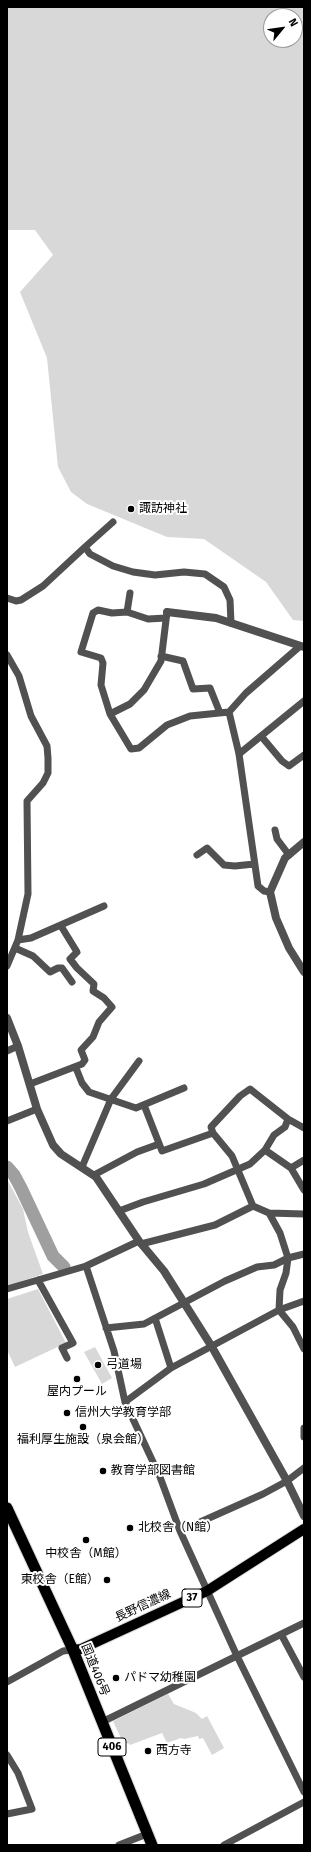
<!DOCTYPE html>
<meta charset="utf-8">
<style>
body{margin:0}
#map{position:relative;width:311px;height:1852px;overflow:hidden;background:#fff;font-family:"Fira Sans",sans-serif}
canvas{display:block}
.frame{position:absolute;inset:0;border:8px solid #000;pointer-events:none}
.north{position:absolute;left:263px;top:8px;width:40px;height:40px;box-sizing:border-box;background:#fff;border:1px solid #999;border-radius:50%;rotate:61deg;font-size:11px;font-weight:700;line-height:16px;text-align:center;color:#000}
.north::after{content:'';display:block;margin:auto;width:14px;height:18px;background:#000;clip-path:polygon(50% 0,100% 100%,50% 72%,0 100%)}
</style>
<div id="map">
<canvas width="311" height="1852"></canvas>
<div class="frame"></div>
<div class="north">N</div>
</div>
<script>
const context = document.querySelector('canvas').getContext('2d');
context.lineJoin = 'round';
function paint(path, color) {
  context.fillStyle = color;
  context.fill(path, 'evenodd');
}
function poly(rows) {
  const path = new Path2D();
  for (const r of rows) {
    path.moveTo(r[0], r[1]);
    for (let i = 2; i < r.length; i += 2) path.lineTo(r[i], r[i + 1]);
  }
  return path;
}
function trace(path, color, width, dash) {
  context.strokeStyle = color;
  context.lineWidth = width;
  context.lineCap = dash ? 'butt' : 'round';
  context.setLineDash(dash || []);
  context.stroke(path);
}
function write(font, color, halo, rows, align = 'center') {
  context.font = font + ' "Fira Sans","Noto Sans JP",sans-serif';
  context.lineWidth = 4;
  context.setLineDash([]);
  context.textBaseline = 'middle';
  context.strokeStyle = halo;
  context.fillStyle = color;
  for (const [text, x, y, turn = 0] of rows) {
    context.save();
    context.translate(x, y);
    context.rotate((+turn || 0) * Math.PI / 180);
    context.textAlign = isNaN(turn) ? turn : align;
    if (halo) context.strokeText(text, 0, 0);
    context.fillText(text, 0, 0);
    context.restore();
  }
}
paint(poly([
 [7,7,304,7,304,621,293,620,266,582,204,539,167,537,87,504,71,492,58,467,47,358,20,292,53,255,35,230,7,230],
 [271,16,295,16,295,40,271,40],
 [7,1179,23,1209,28,1232,43,1274,7,1286],
 [38,1289,66,1343,15,1367,7,1350,7,1299],
 [95,1347,112,1378,102,1384,84,1352],
 [168,1694,174,1704,196,1713,202,1719,207,1716,224,1748,212,1755,203,1738,199,1739,198,1736,184,1739,181,1738,167,1743,162,1733,130,1745,128,1743,124,1745,113,1721]
]), '#d8d8d8');
trace(poly([
 [7,1167,14,1175,21,1188,53,1256,64,1267]
]), '#9f9f9f', 13);
const primary = poly([
 [73,1650,81,1649,207,1591,304,1529]
]);
const trunk = poly([
 [7,1508,73,1650,152,1845]
]);
trace(primary, '#dbdbdb', 12);
trace(trunk, '#dbdbdb', 13);
trace(poly([
 [85,547,113,522],
 [7,598,16,601,21,600,43,586,85,547,90,554,113,566,133,572,155,575,184,572,205,574,224,587,230,600,231,623],
 [127,612,130,593],
 [167,612,161,661,144,690,130,704,110,714,131,749,139,748,167,725,190,716,229,712,246,693,299,647],
 [7,655,19,676,31,716,47,746,48,758,48,773,43,783,27,801,28,894,18,940,7,966],
 [161,656,183,661,193,689,210,688,220,713],
 [229,712,239,754,258,886,264,891,270,892],
 [110,714,101,685,103,663,101,658,81,652,93,613,98,610,112,613,127,612,148,619,166,618],
 [261,736,282,761,289,766,304,755],
 [239,754,304,701],
 [275,830,277,839,289,855],
 [197,855,207,848,224,865,235,866,254,864],
 [18,940,31,938,104,906],
 [15,948,33,956,50,972,58,968,62,968,72,982],
 [7,1051,18,1046],
 [76,1068,82,1083,89,1092,136,1108,184,1088],
 [30,1084,82,1064,85,1060,81,1050,93,1037,99,1022,112,1007,104,998,93,991,94,984,77,968,70,959,77,952,61,926],
 [144,1105,162,1151,213,1133],
 [7,1121,37,1109],
 [265,1150,291,1168,304,1160],
 [82,1167,111,1099,139,1061],
 [291,1168,304,1190],
 [94,1175,137,1152,159,1144],
 [253,1206,232,1156,213,1133,211,1127,240,1096,250,1089,288,1119,304,1128],
 [119,1211,143,1202,204,1184,250,1164,265,1150,274,1135,285,1127,288,1119],
 [269,1213,304,1214],
 [141,1244,215,1225,253,1206,269,1213,280,1233,288,1258,286,1273,280,1290,279,1310,293,1327,304,1349],
 [86,1266,139,1241],
 [38,1280,73,1343,62,1348,67,1358],
 [7,1289,86,1266,114,1351,125,1402,160,1477,180,1531,237,1656,304,1792],
 [155,1318,171,1368],
 [106,1328,144,1324,225,1281,257,1267,274,1265,288,1258,304,1254],
 [125,1402,171,1368,279,1310,304,1301],
 [304,1428,304,1437],
 [180,1531,263,1494,287,1481,304,1468],
 [281,1634,304,1677],
 [7,1682,63,1651,73,1650],
 [102,1722,304,1623],
 [7,1755,18,1773,32,1809,7,1814],
 [119,1845,147,1834],
 [224,1845,304,1802]
]), '#515151', 7);
trace(poly([
 [167,612,216,618,304,647],
 [304,842,285,858,270,892,276,918,289,948,304,972],
 [7,1018,18,1046,37,1109,53,1145,61,1154,96,1177,139,1241,164,1271,212,1347,287,1481,304,1516]
]), '#515151', 8);
trace(primary, '#000', 10);
trace(trunk, '#000', 11);
for (const [x, y, r, color] of [
 [131,509,4,"#000"],
 [98,1365,4,"#000"],
 [77,1379,4,"#000"],
 [67,1413,4,"#000"],
 [83,1427,4,"#000"],
 [103,1471,4,"#000"],
 [130,1528,4,"#000"],
 [86,1540,4,"#000"],
 [107,1580,4,"#000"],
 [116,1678,4,"#000"],
 [148,1751,4,"#000"]
]) {
  const dot = new Path2D();
  dot.arc(x, y, r, 0, 2 * Math.PI);
  context.fillStyle = color;
  context.fill(dot);
  trace(dot, '#fff', 1.5);
}
for (const [x, y, w] of [
 [192,1598,20],
 [112,1747,28]
]) {
  const box = new Path2D();
  box.roundRect(x - w / 2, y - 9, w, 18, 3);
  context.fillStyle = '#fff';
  context.fill(box);
  trace(box, '#000', 1);
}
write('bold 11px', '#000', null, [
 ["37",192,1598],
 ["406",112,1747]
]);
write('12px', '#000', '#fff', [
 ["諏訪神社",139,509],
 ["弓道場",106,1365],
 ["屋内プール",77,1392,"center"],
 ["信州大学教育学部",75,1413],
 ["福利厚生施設（泉会館）",83,1440,"center"],
 ["教育学部図書館",111,1471],
 ["北校舎（N館）",138,1528],
 ["中校舎（M館）",86,1554,"center"],
 ["東校舎（E館）",99,1580,"right"],
 ["パドマ幼稚園",124,1678],
 ["西方寺",156,1751]
], 'left');
write('12px', '#000', '#fff', [
 ["長野信濃線",143,1606,-25],
 ["国道406号",95,1670,68]
]);
</script>
